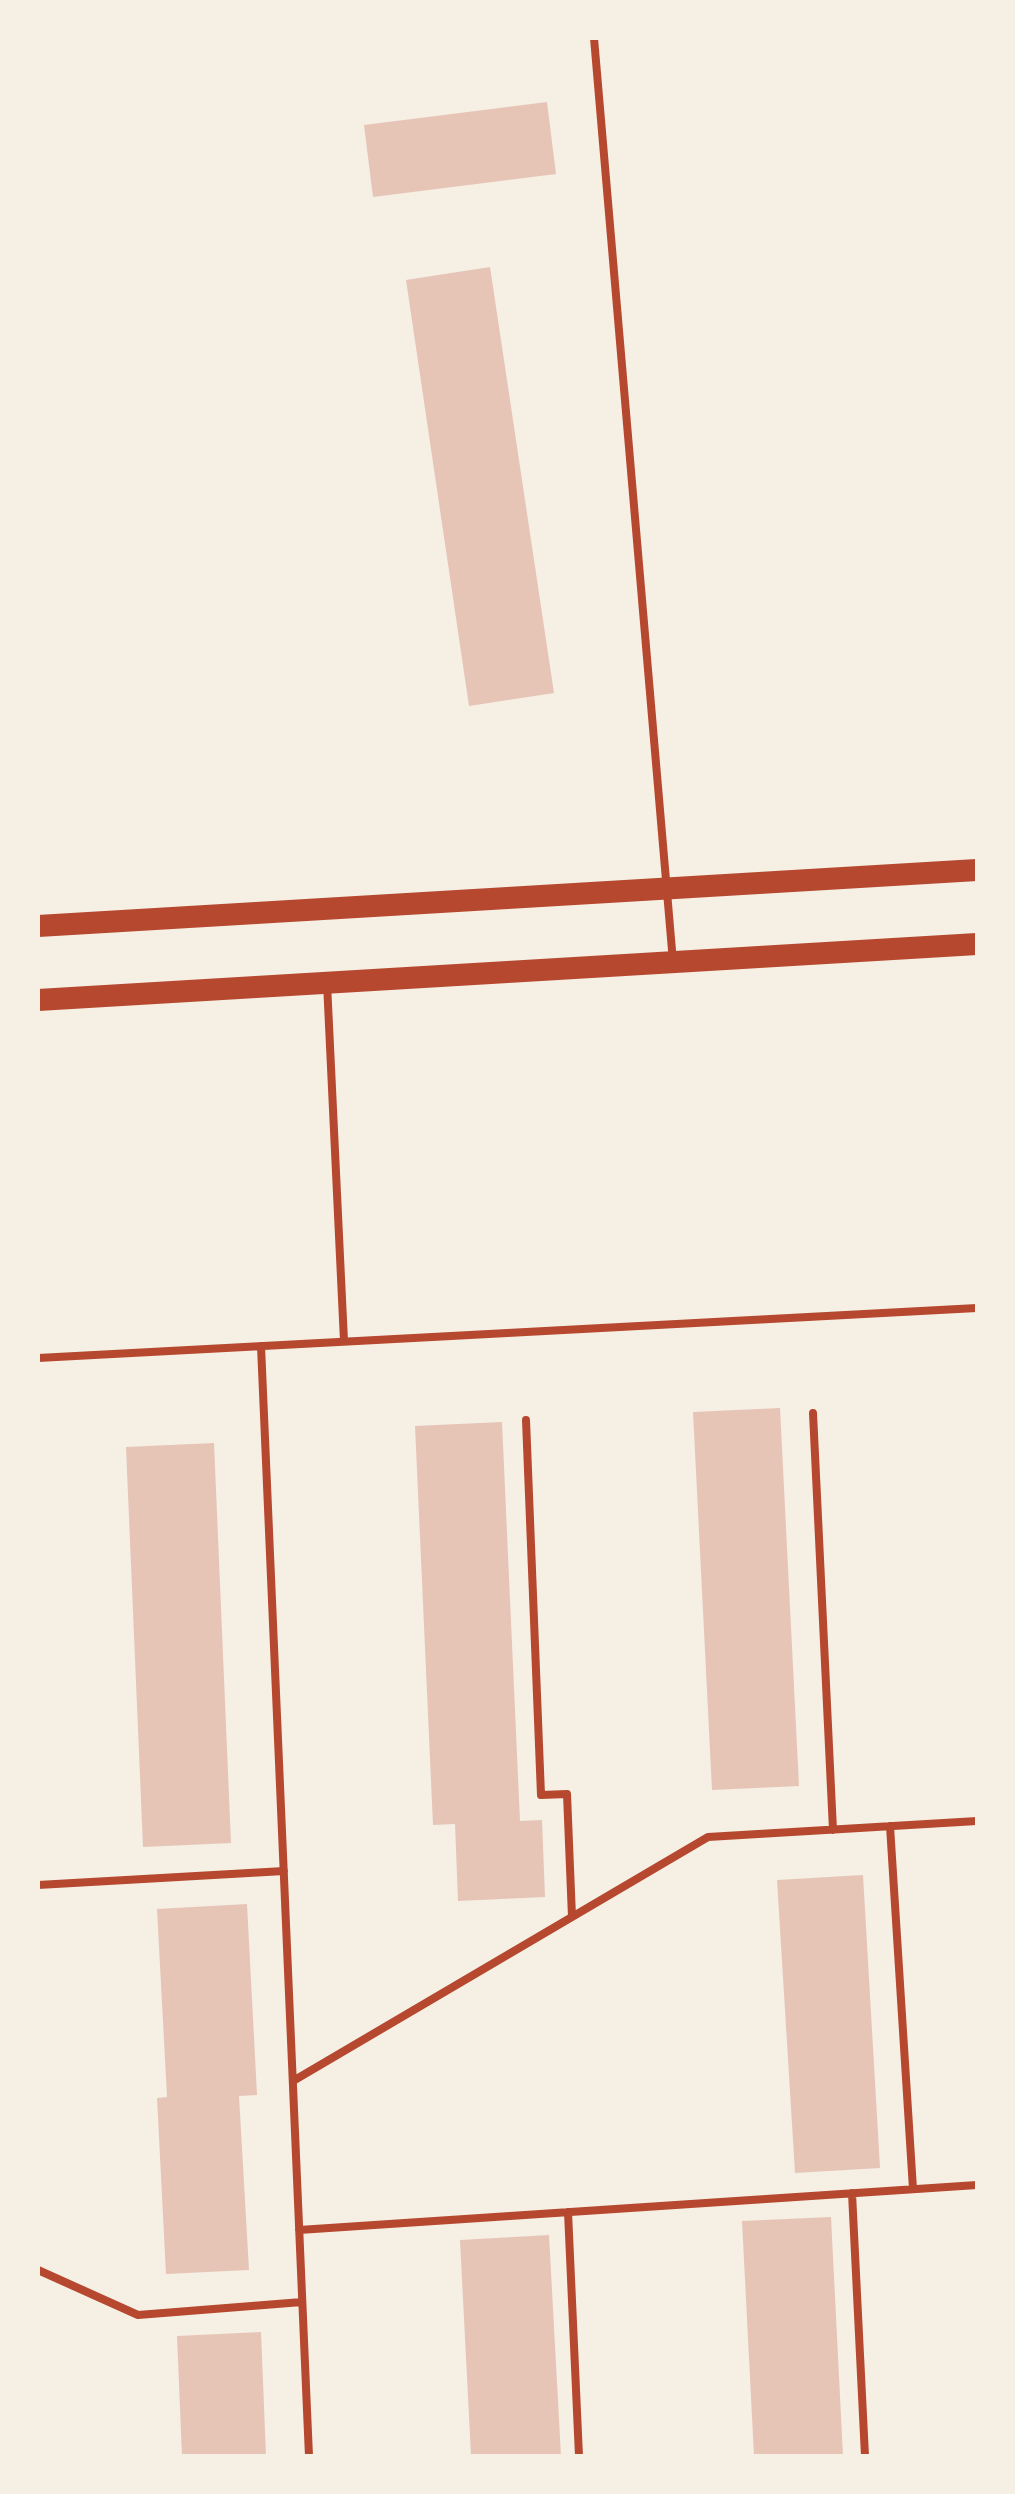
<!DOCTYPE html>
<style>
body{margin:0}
#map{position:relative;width:1015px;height:2494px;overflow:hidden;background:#f6efe4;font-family:"Alegreya Sans",sans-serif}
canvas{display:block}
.frame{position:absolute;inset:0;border:40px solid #f6efe4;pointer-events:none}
</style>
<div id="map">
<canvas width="1015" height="2494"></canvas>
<div class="frame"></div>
</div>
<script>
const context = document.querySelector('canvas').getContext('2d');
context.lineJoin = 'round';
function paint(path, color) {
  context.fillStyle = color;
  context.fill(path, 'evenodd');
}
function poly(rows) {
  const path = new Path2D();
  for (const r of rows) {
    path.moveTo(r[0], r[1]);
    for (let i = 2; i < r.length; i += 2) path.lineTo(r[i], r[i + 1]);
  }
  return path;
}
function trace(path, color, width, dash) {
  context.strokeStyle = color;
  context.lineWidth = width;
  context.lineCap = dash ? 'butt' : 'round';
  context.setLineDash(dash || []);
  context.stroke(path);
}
paint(poly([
 [547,102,556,174,373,197,364,125],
 [490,267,554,693,469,706,406,280],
 [780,1408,799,1786,712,1790,693,1412],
 [502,1422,520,1821,542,1820,545,1897,458,1901,455,1824,433,1825,415,1426],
 [214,1443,231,1843,143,1847,126,1447],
 [863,1875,880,2168,795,2173,777,1880],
 [247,1904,257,2095,239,2096,249,2270,166,2274,157,2098,167,2097,157,1909],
 [831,2217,843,2456,754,2456,742,2221],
 [549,2235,561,2456,471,2456,460,2240],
 [261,2332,266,2456,182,2456,177,2336]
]), '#e6c5b7');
trace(poly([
 [594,38,673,962],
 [327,983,344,1341],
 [261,1346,309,2456],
 [38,1358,977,1308],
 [813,1413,833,1830],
 [526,1420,541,1795,567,1794,572,1917],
 [890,1826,913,2189],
 [38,1885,284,1871],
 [293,2081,708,1837,977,1821],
 [852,2193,865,2456],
 [568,2212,579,2456],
 [299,2230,977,2185],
 [38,2270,138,2315,302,2302]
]), '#b5482f', 8);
trace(poly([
 [38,926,977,870],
 [38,1000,977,944]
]), '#b5482f', 22);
</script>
